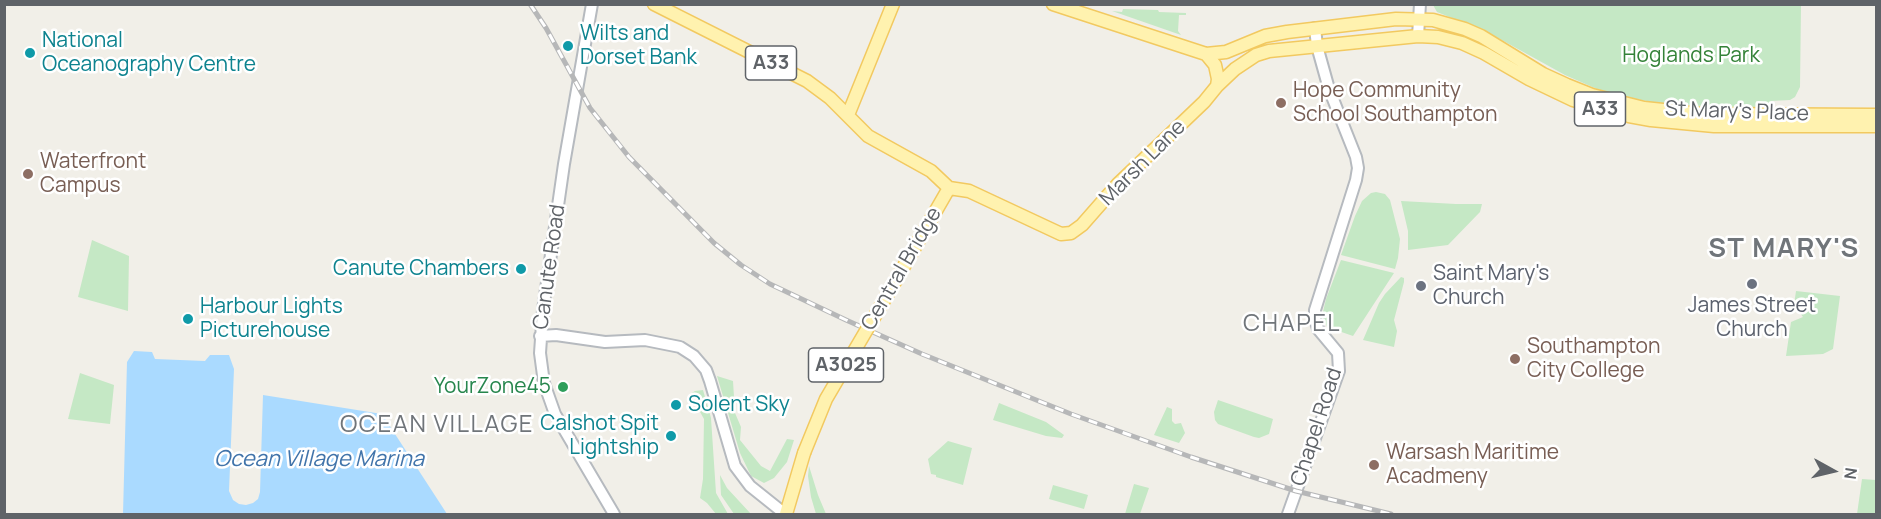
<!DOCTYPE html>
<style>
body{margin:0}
#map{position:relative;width:1881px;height:519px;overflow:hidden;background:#f1efe8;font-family:Manrope,sans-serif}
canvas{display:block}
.frame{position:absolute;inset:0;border:6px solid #5f6368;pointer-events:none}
.north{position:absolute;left:1803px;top:441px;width:60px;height:60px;-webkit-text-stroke:4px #fff;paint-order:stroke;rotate:98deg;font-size:16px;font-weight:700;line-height:24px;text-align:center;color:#5f6368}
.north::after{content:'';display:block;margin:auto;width:21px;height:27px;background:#5f6368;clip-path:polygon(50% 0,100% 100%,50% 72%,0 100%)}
</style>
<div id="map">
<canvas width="1881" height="519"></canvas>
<div class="frame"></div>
<div class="north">N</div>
</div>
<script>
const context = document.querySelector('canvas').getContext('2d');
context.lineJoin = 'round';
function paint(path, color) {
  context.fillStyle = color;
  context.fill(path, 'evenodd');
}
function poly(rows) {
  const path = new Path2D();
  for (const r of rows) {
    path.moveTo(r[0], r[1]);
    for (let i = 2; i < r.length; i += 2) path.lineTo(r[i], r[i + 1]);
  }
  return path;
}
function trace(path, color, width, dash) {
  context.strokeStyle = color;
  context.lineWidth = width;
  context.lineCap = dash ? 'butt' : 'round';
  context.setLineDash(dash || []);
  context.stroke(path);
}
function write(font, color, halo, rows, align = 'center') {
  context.font = font + ' Manrope,sans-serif';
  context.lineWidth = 5;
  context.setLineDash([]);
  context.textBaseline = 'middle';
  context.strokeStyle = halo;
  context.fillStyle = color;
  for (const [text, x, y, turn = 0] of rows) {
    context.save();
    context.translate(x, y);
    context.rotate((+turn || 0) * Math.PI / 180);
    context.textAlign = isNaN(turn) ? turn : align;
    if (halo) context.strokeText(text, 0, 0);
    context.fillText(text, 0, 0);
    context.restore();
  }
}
paint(poly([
 [1433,5,1801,5,1800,87,1795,97,1790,100,1771,101,1768,107,1696,108,1656,103,1626,97,1597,89,1565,75,1489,33,1437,12],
 [1123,9,1158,10,1159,12,1186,13,1186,15,1179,15,1178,31,1181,35,1112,11,1122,12],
 [1376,192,1385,194,1390,200,1400,239,1398,258,1395,269,1341,255,1355,216,1362,201,1371,193],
 [1401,201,1456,204,1482,204,1480,212,1448,245,1408,250,1408,231],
 [92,240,129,256,128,311,78,297],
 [1341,260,1394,273,1353,336,1327,327,1322,316,1326,299],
 [1401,277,1404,278,1404,282,1394,320,1397,331,1394,347,1363,340,1379,303,1385,294],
 [1796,291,1840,296,1833,349,1823,354,1786,356,1791,322,1803,317,1794,305],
 [80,373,114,385,110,424,68,419],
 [717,376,733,381,735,413,741,427,740,440,761,466,770,471,787,439,794,440,787,462,774,478,764,483,751,476,740,453],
 [703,390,711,418,716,493,728,514,716,514,707,503,700,498,703,479,704,419,690,394,695,391],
 [1218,400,1273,419,1269,434,1259,438,1254,437,1218,424,1215,420,1214,412],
 [999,403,1046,422,1064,435,1062,438,1046,436,993,420],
 [1167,407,1172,409,1172,421,1175,424,1181,423,1185,433,1179,443,1154,435],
 [948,441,972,448,963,485,936,477,936,475,931,474,928,459],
 [809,466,818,495,826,514,816,514,811,497,808,476],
 [720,475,727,488,751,514,734,514,721,495],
 [1862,479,1876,480,1876,514,1857,514],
 [1134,484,1149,488,1140,514,1125,514],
 [1053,485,1088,495,1084,509,1049,499]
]), '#c5e8c5');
paint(poly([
 [134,351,152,352,155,359,205,361,210,355,229,355,234,369,229,491,233,500,239,504,246,505,253,503,258,499,260,492,263,395,382,414,447,514,123,514,127,362]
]), '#aadaff');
const secondary = poly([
 [592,4,564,164,543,310,540,353,544,383,555,414,614,514],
 [1418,36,1420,4],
 [540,336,556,335,605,342,645,340,680,347,694,356,706,370,710,381,735,466,750,486,785,514],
 [1288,514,1339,371,1338,353,1318,329,1315,319,1315,310,1356,180,1358,168,1356,157,1329,89,1317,46,1315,28]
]);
const primary = poly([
 [654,4,807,81,830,98,868,136,931,171,949,188,969,191,1061,234,1071,233,1082,225,1118,184,1204,102,1217,86,1235,69,1256,55,1269,51,1418,36,1438,37,1462,43,1484,53,1529,79,1573,100,1629,116,1651,120,1714,126,1876,126],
 [1053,4,1206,54,1226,52,1265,36,1287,32,1396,19,1433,20,1465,29,1481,36,1543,74,1567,85,1592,95,1644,108,1701,114,1876,115],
 [1206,54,1215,65,1218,79,1217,86],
 [848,115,893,4],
 [896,280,949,188],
 [786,514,804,453]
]);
trace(secondary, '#b6babf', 14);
trace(primary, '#f2c960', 15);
trace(secondary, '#fff', 10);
trace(primary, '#fff2af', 12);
const rail = poly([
 [530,4,546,28,590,108,629,157,714,243,741,265,770,284,846,320,922,354,1071,414,1191,457,1296,491,1391,514]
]);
trace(rail, '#b6b7b8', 5);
trace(rail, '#fff', 3, [9]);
const primaryBridge = poly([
 [804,453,826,399,896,280]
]);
trace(primaryBridge, '#f2c960', 15, []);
trace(primaryBridge, '#fff2af', 12);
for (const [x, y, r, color] of [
 [568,46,6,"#0f9aa8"],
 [30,53,6,"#0f9aa8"],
 [1281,103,6,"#8d6e63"],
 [28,174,6,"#8d6e63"],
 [521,269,6,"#0f9aa8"],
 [1752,284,6,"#6b7280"],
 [1421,286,6,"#6b7280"],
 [188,319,6,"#0f9aa8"],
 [1515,359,6,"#8d6e63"],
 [563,387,6,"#2e9e5b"],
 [676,405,6,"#0f9aa8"],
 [671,436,6,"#0f9aa8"],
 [1374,465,6,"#8d6e63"]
]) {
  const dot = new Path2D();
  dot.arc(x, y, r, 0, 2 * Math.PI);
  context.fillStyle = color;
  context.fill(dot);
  trace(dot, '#fff', 2);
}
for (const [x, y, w] of [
 [771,63,51],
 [1600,109,51],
 [846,365,75]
]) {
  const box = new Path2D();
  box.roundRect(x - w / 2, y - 17, w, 34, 4.5);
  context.fillStyle = '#fff';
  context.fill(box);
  trace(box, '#5f6368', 1.5);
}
write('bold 20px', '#5f6368', null, [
 ["A33",771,63],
 ["A33",1600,109],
 ["A3025",846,365]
]);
write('21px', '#0d838f', '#fff', [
 ["Wilts and",580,34],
 ["Dorset Bank",580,58],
 ["National",42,41],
 ["Oceanography Centre",42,65],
 ["Canute Chambers",509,269,"right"],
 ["Harbour Lights",200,307],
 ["Picturehouse",200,331],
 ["Solent Sky",688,405],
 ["Calshot Spit",659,424,"right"],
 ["Lightship",659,448,"right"]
], 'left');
write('21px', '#348238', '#fff', [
 ["Hoglands Park",1691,56]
]);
write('21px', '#785e54', '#fff', [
 ["Hope Community",1293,91],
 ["School Southampton",1293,115],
 ["Waterfront",40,162],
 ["Campus",40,186],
 ["Southampton",1527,347],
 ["City College",1527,371],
 ["Warsash Maritime",1386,453],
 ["Acadmeny",1386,477]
], 'left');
write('21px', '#5f6368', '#fff', [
 ["St Mary's Place",1737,112,2],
 ["Marsh Lane",1143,163,-45],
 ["Canute Road",550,267,-82],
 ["Central Bridge",902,269,-60],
 ["Chapel Road",1317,427,-72]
]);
write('21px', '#5b616d', '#fff', [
 ["Saint Mary's",1433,274],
 ["Church",1433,298],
 ["James Street",1752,306,"center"],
 ["Church",1752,330,"center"]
], 'left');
write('21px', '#27864d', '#fff', [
 ["YourZone45",551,387]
], 'right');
write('italic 22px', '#4174aa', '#fff', [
 ["Ocean Village Marina",319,460]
]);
context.letterSpacing = '1.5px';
write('24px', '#70757a', '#fff', [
 ["CHAPEL",1292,324],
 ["OCEAN VILLAGE",437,425]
]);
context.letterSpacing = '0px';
context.letterSpacing = '1.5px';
write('bold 27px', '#70757a', '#fff', [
 ["ST MARY'S",1784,249]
]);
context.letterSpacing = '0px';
</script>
